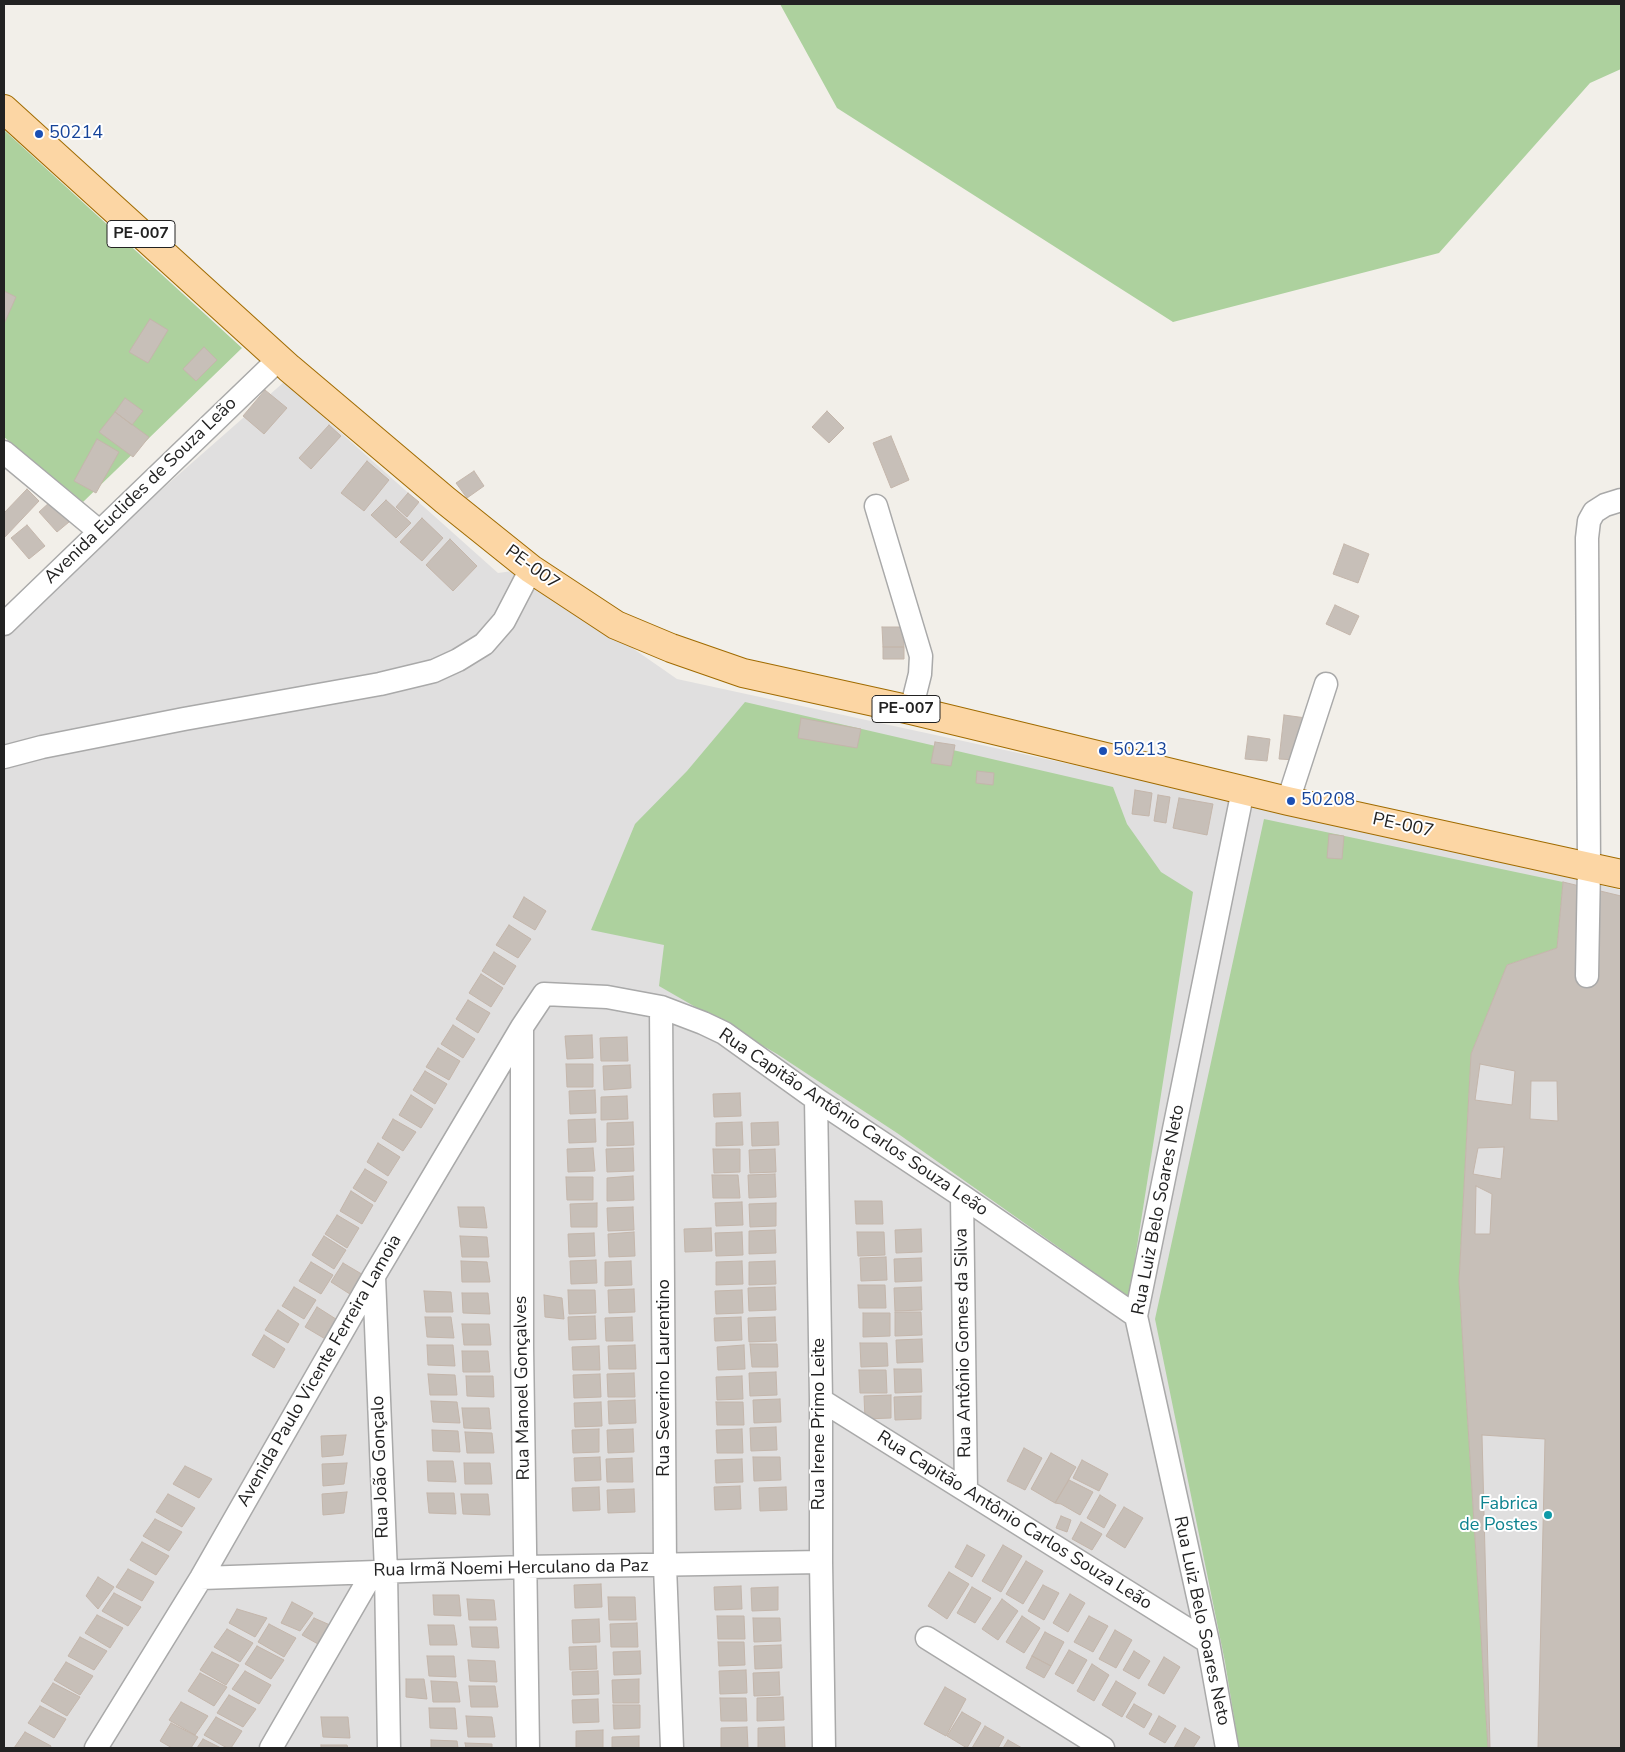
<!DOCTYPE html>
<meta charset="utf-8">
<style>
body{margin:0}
#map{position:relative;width:1625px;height:1752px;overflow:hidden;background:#f2efe9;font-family:"Nunito Sans",sans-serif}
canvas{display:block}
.frame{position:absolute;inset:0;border:5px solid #222;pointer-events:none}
</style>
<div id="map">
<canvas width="1625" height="1752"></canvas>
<div class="frame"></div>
</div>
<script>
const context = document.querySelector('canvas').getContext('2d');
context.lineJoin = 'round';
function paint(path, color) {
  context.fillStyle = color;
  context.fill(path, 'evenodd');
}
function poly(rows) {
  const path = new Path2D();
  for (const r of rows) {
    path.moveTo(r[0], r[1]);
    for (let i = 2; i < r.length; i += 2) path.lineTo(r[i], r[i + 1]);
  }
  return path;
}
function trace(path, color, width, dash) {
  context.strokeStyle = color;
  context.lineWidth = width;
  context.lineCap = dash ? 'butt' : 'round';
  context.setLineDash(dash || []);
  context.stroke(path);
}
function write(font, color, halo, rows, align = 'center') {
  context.font = font + ' "Nunito Sans",sans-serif';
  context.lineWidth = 4;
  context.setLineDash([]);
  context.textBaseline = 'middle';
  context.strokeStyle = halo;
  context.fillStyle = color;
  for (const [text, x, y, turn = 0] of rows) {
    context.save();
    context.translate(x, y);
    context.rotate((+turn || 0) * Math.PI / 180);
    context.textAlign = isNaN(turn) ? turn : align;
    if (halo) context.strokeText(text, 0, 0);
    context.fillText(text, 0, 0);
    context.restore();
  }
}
paint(poly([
 [284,382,498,573,520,570,677,679,1286,811,1621,890,1621,1748,4,1748,4,628]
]), '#e0dfdf');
paint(poly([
 [780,4,1621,4,1621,69,1590,83,1439,253,1173,322,837,108],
 [4,130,242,348,83,502,4,437],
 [745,702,1113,787,1127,824,1161,872,1193,892,1129,1297,897,1133,777,1054,659,986,664,945,591,930,635,824,687,771],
 [1264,819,1563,882,1557,948,1507,965,1471,1054,1459,1281,1488,1748,1239,1748,1225,1662,1155,1319]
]), '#add19e');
const building = poly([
 [4,291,16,297,4,324,4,291],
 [150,319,168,330,148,363,129,352,150,319],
 [204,347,217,360,196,381,183,369,204,347],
 [265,390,287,408,264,434,243,416,265,390],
 [125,398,143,411,132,425,115,412,125,398],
 [827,411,844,428,829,443,812,427,827,411],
 [115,412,149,437,133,457,99,432,115,412],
 [329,425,341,436,311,469,299,458,329,425],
 [891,436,909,480,891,488,873,443,891,436],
 [97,439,119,452,96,493,74,481,97,439],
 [367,461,389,480,364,511,341,493,367,461],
 [474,471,484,486,467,498,456,483,474,471],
 [27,489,39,501,4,538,4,513,27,489],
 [408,493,419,502,407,517,396,507,408,493],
 [386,500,411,523,396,538,371,515,386,500],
 [50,502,69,522,57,532,39,512,50,502],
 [422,518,443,538,422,561,400,542,422,518],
 [27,525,45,546,29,559,11,538,27,525],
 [450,539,477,566,453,591,426,565,450,539],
 [1344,544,1369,554,1358,583,1333,574,1344,544],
 [1335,605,1359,616,1350,635,1326,624,1335,605],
 [882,627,903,627,904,647,883,647,882,627],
 [883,647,904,647,904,659,883,659,883,647],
 [1284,715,1306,718,1296,760,1279,759,1284,715],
 [801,718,861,729,857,748,798,738,801,718],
 [1248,736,1270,739,1267,761,1245,759,1248,736],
 [935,742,955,745,951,766,931,763,935,742],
 [977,771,994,773,993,785,976,783,977,771],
 [1135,790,1152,793,1149,816,1132,814,1135,790],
 [1158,795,1170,797,1166,823,1154,821,1158,795],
 [1179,798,1213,804,1207,835,1173,828,1179,798],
 [1329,834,1344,836,1342,859,1327,858,1329,834],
 [1563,882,1621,896,1621,1748,1488,1748,1459,1281,1471,1054,1507,965,1557,948,1563,882],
 [524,897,546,911,535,930,513,917,524,897],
 [509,925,531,939,518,958,496,945,509,925],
 [494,952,516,966,504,985,482,971,494,952],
 [481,974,503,988,491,1007,469,993,481,974],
 [468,1000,490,1013,478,1033,456,1019,468,1000],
 [453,1025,475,1039,463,1058,441,1044,453,1025],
 [592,1035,593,1058,567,1059,565,1036,592,1035],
 [627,1037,628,1061,601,1061,600,1038,627,1037],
 [438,1048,460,1061,449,1080,426,1067,438,1048],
 [566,1064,593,1064,593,1087,567,1087,566,1064],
 [1480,1064,1515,1071,1512,1105,1475,1100,1480,1064],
 [630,1065,631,1088,604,1090,603,1066,630,1065],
 [425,1071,447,1084,435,1104,413,1090,425,1071],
 [1531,1081,1557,1081,1558,1121,1530,1119,1531,1081],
 [595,1090,596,1113,570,1114,569,1091,595,1090],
 [740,1093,741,1116,714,1117,713,1094,740,1093],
 [411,1095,433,1109,421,1128,399,1115,411,1095],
 [627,1096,628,1119,601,1120,601,1097,627,1096],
 [393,1119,416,1132,403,1151,382,1138,393,1119],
 [595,1119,596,1142,569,1143,568,1120,595,1119],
 [633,1122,634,1145,607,1146,607,1123,633,1122],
 [742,1122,743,1145,716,1146,716,1123,742,1122],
 [778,1122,779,1145,752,1146,751,1123,778,1122],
 [378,1143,400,1157,388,1176,367,1162,378,1143],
 [1504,1147,1501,1179,1473,1174,1478,1148,1504,1147],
 [593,1148,595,1171,568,1172,567,1149,593,1148],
 [633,1148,634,1171,607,1172,606,1149,633,1148],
 [713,1149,740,1149,740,1172,714,1173,713,1149],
 [775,1149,776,1172,750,1173,749,1150,775,1149],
 [365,1169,387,1182,375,1202,353,1188,365,1169],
 [775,1174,776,1197,749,1198,748,1175,775,1174],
 [712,1175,738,1175,740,1198,713,1198,712,1175],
 [633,1176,634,1200,607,1201,607,1178,633,1176],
 [566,1177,593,1177,593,1200,567,1200,566,1177],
 [1476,1186,1492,1194,1490,1234,1475,1234,1476,1186],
 [351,1191,373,1205,362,1224,340,1211,351,1191],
 [855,1201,882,1201,883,1224,856,1224,855,1201],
 [742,1202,743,1225,716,1226,715,1203,742,1202],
 [597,1203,597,1227,571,1227,570,1204,597,1203],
 [776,1203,776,1226,750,1227,749,1204,776,1203],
 [458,1207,484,1207,487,1228,460,1227,458,1207],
 [633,1207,634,1230,608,1231,607,1208,633,1207],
 [337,1215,359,1228,347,1248,325,1234,337,1215],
 [711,1228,712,1251,685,1252,684,1229,711,1228],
 [921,1229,922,1252,896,1253,895,1230,921,1229],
 [775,1230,776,1253,749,1254,749,1231,775,1230],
 [634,1232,635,1256,609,1257,608,1234,634,1232],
 [742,1232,743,1255,716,1256,715,1233,742,1232],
 [857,1232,884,1232,885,1255,858,1256,857,1232],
 [594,1233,595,1256,569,1257,568,1234,594,1233],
 [324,1236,346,1250,334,1269,312,1255,324,1236],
 [460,1236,487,1237,489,1257,462,1257,460,1236],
 [886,1257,887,1280,861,1281,860,1258,886,1257],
 [921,1258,922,1281,895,1282,894,1259,921,1258],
 [596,1260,597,1283,571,1284,570,1261,596,1260],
 [461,1261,487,1262,490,1282,462,1282,461,1261],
 [631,1261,632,1285,605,1286,605,1262,631,1261],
 [742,1261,743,1284,716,1285,716,1262,742,1261],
 [775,1261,776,1284,749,1285,749,1262,775,1261],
 [311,1262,333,1275,321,1294,299,1281,311,1262],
 [343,1263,365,1276,353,1296,331,1282,343,1263],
 [858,1285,885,1285,886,1308,859,1308,858,1285],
 [294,1287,316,1300,304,1319,282,1306,294,1287],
 [775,1287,776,1310,749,1311,748,1288,775,1287],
 [921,1287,922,1310,895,1311,894,1288,921,1287],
 [634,1289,635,1312,609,1313,608,1290,634,1289],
 [568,1290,595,1290,596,1313,569,1314,568,1290],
 [742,1290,743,1313,716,1314,715,1291,742,1290],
 [424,1291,451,1292,453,1312,426,1312,424,1291],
 [462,1293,488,1293,490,1314,463,1313,462,1293],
 [544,1295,562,1298,564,1319,545,1317,544,1295],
 [317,1307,339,1321,327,1340,305,1327,317,1307],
 [278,1310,299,1324,288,1343,265,1330,278,1310],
 [895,1312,921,1312,922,1335,895,1336,895,1312],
 [863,1313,890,1313,890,1336,863,1337,863,1313],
 [595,1316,596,1339,569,1340,568,1317,595,1316],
 [425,1317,451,1317,454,1338,427,1337,425,1317],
 [632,1317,633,1341,606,1341,605,1318,632,1317],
 [741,1317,742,1340,715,1341,714,1318,741,1317],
 [775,1317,776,1341,749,1342,748,1318,775,1317],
 [462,1324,489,1324,491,1345,464,1345,462,1324],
 [264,1335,285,1349,274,1368,252,1355,264,1335],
 [922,1339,923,1362,897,1363,896,1340,922,1339],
 [860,1343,887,1343,888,1366,861,1367,860,1343],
 [750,1344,777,1344,778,1367,752,1367,750,1344],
 [427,1345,453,1345,455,1366,428,1365,427,1345],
 [635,1345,636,1369,609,1369,608,1346,635,1345],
 [744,1345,745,1369,718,1370,717,1347,744,1345],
 [599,1346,600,1370,573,1370,572,1347,599,1346],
 [462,1351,488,1351,490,1372,463,1372,462,1351],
 [894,1369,921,1369,922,1392,895,1393,894,1369],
 [859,1370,886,1370,887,1393,860,1393,859,1370],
 [776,1372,777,1395,750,1396,749,1373,776,1372],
 [634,1373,635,1397,608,1397,607,1374,634,1373],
 [428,1374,455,1375,457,1395,430,1395,428,1374],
 [600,1374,601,1397,574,1398,573,1375,600,1374],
 [466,1376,493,1376,494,1397,467,1396,466,1376],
 [742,1376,743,1399,717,1400,716,1377,742,1376],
 [891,1395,891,1418,865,1419,864,1396,891,1395],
 [921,1396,921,1419,895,1420,894,1397,921,1396],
 [780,1399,781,1422,754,1423,753,1400,780,1399],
 [635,1400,636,1423,609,1424,608,1401,635,1400],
 [431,1401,457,1402,460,1423,433,1422,431,1401],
 [601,1402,602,1426,575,1427,574,1403,601,1402],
 [716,1402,743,1402,744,1425,717,1425,716,1402],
 [462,1408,489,1408,491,1429,464,1428,462,1408],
 [776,1427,777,1450,751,1451,750,1428,776,1427],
 [599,1429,599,1452,573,1453,572,1430,599,1429],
 [633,1429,634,1452,608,1453,607,1430,633,1429],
 [742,1429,743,1453,717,1453,716,1430,742,1429],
 [432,1430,458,1431,460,1452,433,1451,432,1430],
 [465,1432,492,1433,494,1453,467,1453,465,1432],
 [346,1435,343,1455,322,1457,321,1436,346,1435],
 [1482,1435,1545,1439,1538,1748,1490,1748,1482,1435],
 [1024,1448,1042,1458,1025,1490,1007,1481,1024,1448],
 [1051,1453,1076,1467,1055,1503,1031,1489,1051,1453],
 [600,1457,601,1480,575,1481,574,1458,600,1457],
 [753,1457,780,1457,781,1480,754,1481,753,1457],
 [632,1458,633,1482,607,1482,606,1459,632,1458],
 [742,1459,743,1482,716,1483,715,1460,742,1459],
 [1082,1460,1108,1474,1099,1491,1073,1478,1082,1460],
 [427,1461,453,1461,456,1482,428,1481,427,1461],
 [347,1463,344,1484,323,1486,322,1464,347,1463],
 [464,1463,490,1463,492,1484,465,1484,464,1463],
 [185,1466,212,1479,199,1498,173,1484,185,1466],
 [1069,1480,1093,1492,1080,1515,1061,1504,1055,1503,1069,1480],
 [740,1486,741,1509,715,1510,714,1487,740,1486],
 [599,1487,600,1510,573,1511,572,1488,599,1487],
 [786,1487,787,1510,760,1511,759,1488,786,1487],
 [634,1489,635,1512,608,1513,607,1490,634,1489],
 [347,1492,344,1513,323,1515,322,1494,347,1492],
 [427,1493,454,1493,456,1514,429,1513,427,1493],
 [168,1494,195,1508,182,1527,156,1512,168,1494],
 [461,1494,488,1494,490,1515,463,1514,461,1494],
 [1100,1495,1116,1505,1104,1528,1087,1518,1100,1495],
 [1124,1507,1143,1518,1125,1548,1106,1536,1124,1507],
 [1061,1516,1071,1520,1067,1532,1056,1528,1061,1516],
 [155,1519,182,1532,169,1551,143,1536,155,1519],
 [1081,1522,1102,1534,1092,1550,1072,1539,1081,1522],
 [142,1542,169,1556,156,1575,130,1560,142,1542],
 [967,1545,985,1555,972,1577,955,1567,967,1545],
 [1003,1545,1022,1556,1001,1592,982,1581,1003,1545],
 [1026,1561,1043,1571,1023,1604,1006,1594,1026,1561],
 [128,1569,154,1582,142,1601,116,1587,128,1569],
 [949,1572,969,1584,947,1619,928,1606,949,1572],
 [98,1577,114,1587,98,1609,86,1596,98,1577],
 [601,1584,602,1607,575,1608,574,1585,601,1584],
 [1043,1585,1059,1593,1044,1620,1028,1611,1043,1585],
 [741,1586,742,1609,715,1610,714,1587,741,1586],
 [778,1587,778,1610,752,1611,751,1588,778,1587],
 [972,1587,991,1598,975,1623,957,1613,972,1587],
 [114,1593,141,1607,128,1626,102,1611,114,1593],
 [1070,1594,1085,1603,1068,1632,1053,1623,1070,1594],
 [433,1595,459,1595,461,1616,434,1615,433,1595],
 [608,1597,635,1597,636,1620,609,1620,608,1597],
 [467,1599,494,1600,496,1620,469,1620,467,1599],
 [1002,1599,1018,1611,998,1640,982,1629,1002,1599],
 [292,1602,313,1613,300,1631,281,1623,292,1602],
 [237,1609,267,1618,255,1637,229,1623,237,1609],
 [97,1615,123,1628,110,1648,85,1633,97,1615],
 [717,1616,744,1616,745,1639,718,1639,717,1616],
 [1022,1616,1040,1628,1024,1653,1006,1642,1022,1616],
 [1089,1616,1108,1626,1093,1652,1074,1642,1089,1616],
 [314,1618,330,1625,318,1644,302,1635,314,1618],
 [753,1618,780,1618,781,1641,754,1642,753,1618],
 [599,1619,600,1642,573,1643,572,1620,599,1619],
 [637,1623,638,1647,611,1647,610,1624,637,1623],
 [269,1624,296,1638,284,1657,258,1642,269,1624],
 [428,1625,454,1625,457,1645,430,1645,428,1625],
 [470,1627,497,1627,499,1648,472,1647,470,1627],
 [227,1629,253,1643,240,1662,214,1647,227,1629],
 [1115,1630,1132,1640,1116,1668,1099,1659,1115,1630],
 [1045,1632,1064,1642,1051,1666,1032,1656,1045,1632],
 [80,1637,107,1651,94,1670,68,1656,80,1637],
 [718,1642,744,1642,745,1665,719,1666,718,1642],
 [781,1645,782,1668,755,1669,754,1646,781,1645],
 [257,1646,284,1660,271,1679,245,1664,257,1646],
 [596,1646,597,1669,570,1670,569,1647,596,1646],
 [1069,1650,1087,1660,1073,1684,1055,1674,1069,1650],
 [640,1651,641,1674,614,1675,613,1652,640,1651],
 [1134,1651,1150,1661,1139,1679,1123,1670,1134,1651],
 [212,1652,239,1665,226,1685,200,1670,212,1652],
 [427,1656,454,1656,456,1677,429,1676,427,1656],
 [1032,1656,1051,1666,1044,1678,1026,1668,1032,1656],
 [1164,1657,1180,1667,1164,1694,1148,1685,1164,1657],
 [468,1660,495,1661,497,1682,470,1681,468,1660],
 [66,1662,93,1676,80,1695,54,1680,66,1662],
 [1092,1664,1109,1675,1094,1701,1077,1691,1092,1664],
 [746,1670,747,1693,720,1694,719,1671,746,1670],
 [245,1671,271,1685,259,1704,232,1689,245,1671],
 [598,1671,599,1694,573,1695,572,1672,598,1671],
 [779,1672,780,1695,754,1696,753,1673,779,1672],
 [200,1673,227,1687,214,1706,188,1691,200,1673],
 [406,1679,424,1679,427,1699,406,1697,406,1679],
 [639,1679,639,1703,613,1703,612,1680,639,1679],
 [431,1681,457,1682,460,1702,433,1702,431,1681],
 [1116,1681,1136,1693,1122,1717,1102,1705,1116,1681],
 [53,1683,80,1697,67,1716,41,1701,53,1683],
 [469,1686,495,1686,498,1707,471,1707,469,1686],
 [945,1687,966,1699,946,1736,924,1724,945,1687],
 [229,1695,256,1709,243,1727,217,1713,229,1695],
 [783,1697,784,1720,757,1721,757,1698,783,1697],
 [720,1698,746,1698,747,1721,721,1721,720,1698],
 [598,1699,599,1722,573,1723,572,1700,598,1699],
 [181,1702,208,1716,195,1735,169,1720,181,1702],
 [1134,1704,1152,1714,1144,1728,1126,1717,1134,1704],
 [613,1705,640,1705,640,1728,614,1729,613,1705],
 [40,1706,66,1719,54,1738,28,1723,40,1706],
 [429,1708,455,1708,457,1729,430,1728,429,1708],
 [962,1712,981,1723,967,1748,947,1736,962,1712],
 [466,1716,492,1717,495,1737,468,1737,466,1716],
 [1159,1716,1176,1726,1165,1743,1149,1734,1159,1716],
 [216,1717,242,1731,231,1748,227,1748,204,1735,216,1717],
 [321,1717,348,1717,350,1738,323,1737,321,1717],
 [171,1723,198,1737,191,1748,172,1748,160,1741,171,1723],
 [985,1726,1004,1737,998,1748,972,1748,985,1726],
 [747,1727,748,1748,721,1748,721,1728,747,1727],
 [784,1727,785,1748,758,1748,758,1728,784,1727],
 [1185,1728,1200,1737,1193,1748,1174,1748,1185,1728],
 [603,1730,603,1748,576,1748,576,1731,603,1730],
 [25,1732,51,1746,50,1748,14,1748,25,1732],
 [639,1736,639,1748,612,1748,612,1737,639,1736],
 [203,1739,221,1748,197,1748,203,1739],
 [431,1740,457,1741,458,1748,431,1748,431,1740],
 [1008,1740,1022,1748,1003,1748,1008,1740],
 [465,1743,492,1744,492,1748,466,1748,465,1743],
 [321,1745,347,1745,348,1748,321,1748,321,1745]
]);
paint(building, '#c7bfb8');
trace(building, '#c4b6ab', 1);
const minor = poly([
 [4,452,99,531],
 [876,506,921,656,920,674,911,710],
 [4,624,279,359],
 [4,757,42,747,184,719,380,684,434,671,458,660,484,644,504,621,531,569],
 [1288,801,1326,684],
 [1587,976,1589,866,1587,538,1589,521,1594,512,1605,505,1621,500],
 [661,1007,665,1566,672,1748],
 [522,1028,522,1347,528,1748],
 [816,1099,821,1400,821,1562,824,1748],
 [962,1196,966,1490],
 [374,1276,386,1572,389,1748],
 [821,1400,1208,1642],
 [201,1578,524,1567,821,1562],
 [927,1638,1103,1748],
 [96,1748,201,1578,374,1276,522,1027,544,994,607,997,661,1007,703,1023,724,1033,816,1099,962,1196,1136,1316],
 [271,1748,373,1572],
 [1227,1748,1208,1642,1136,1316,1243,790]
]);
const major = poly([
 [4,109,289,368,445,500,531,569,616,625,671,648,743,673,911,710,1288,801,1621,874]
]);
trace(minor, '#a9a9a9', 25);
trace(major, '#a06b00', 30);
trace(minor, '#fff', 22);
trace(major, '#fcd6a4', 28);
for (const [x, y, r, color] of [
 [39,134,5,"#1a4fb4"],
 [1103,751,5,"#1a4fb4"],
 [1291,801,5,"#1a4fb4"],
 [1548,1515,5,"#0f9aa8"]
]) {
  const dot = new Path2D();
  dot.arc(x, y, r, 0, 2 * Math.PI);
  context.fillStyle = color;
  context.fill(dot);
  trace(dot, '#fff', 2);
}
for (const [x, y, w] of [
 [141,234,68],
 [906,709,68]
]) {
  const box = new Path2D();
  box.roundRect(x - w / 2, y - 13.5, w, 27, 4);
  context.fillStyle = '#fff';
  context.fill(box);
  trace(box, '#222', 1);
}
write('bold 16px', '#222', null, [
 ["PE-007",141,234],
 ["PE-007",906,709]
]);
write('18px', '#164399', '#fff', [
 ["50214",49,134],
 ["50213",1113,751],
 ["50208",1301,801]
], 'left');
write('18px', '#222', '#fff', [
 ["Avenida Euclides de Souza Leão",141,491,-44],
 ["PE-007",532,568,36],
 ["PE-007",1403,826,12],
 ["Rua Capitão Antônio Carlos Souza Leão",853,1123,34],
 ["Rua Luiz Belo Soares Neto",1159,1210,-79],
 ["Rua Antônio Gomes da Silva",964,1343,-91],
 ["Avenida Paulo Vicente Ferreira Lamoia",320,1371,-60],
 ["Rua Severino Laurentino",665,1378,-90],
 ["Rua Manoel Gonçalves",523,1388,-91],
 ["Rua Irene Primo Leite",820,1424,-90],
 ["Rua João Gonçalo",381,1467,-92],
 ["Rua Capitão Antônio Carlos Souza Leão",1014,1521,32],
 ["Rua Irmã Noemi Herculano da Paz",511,1569,-1],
 ["Rua Luiz Belo Soares Neto",1201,1621,78]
]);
write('18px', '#0d838f', '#fff', [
 ["Fabrica",1538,1505],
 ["de Postes",1538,1526]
], 'right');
</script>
